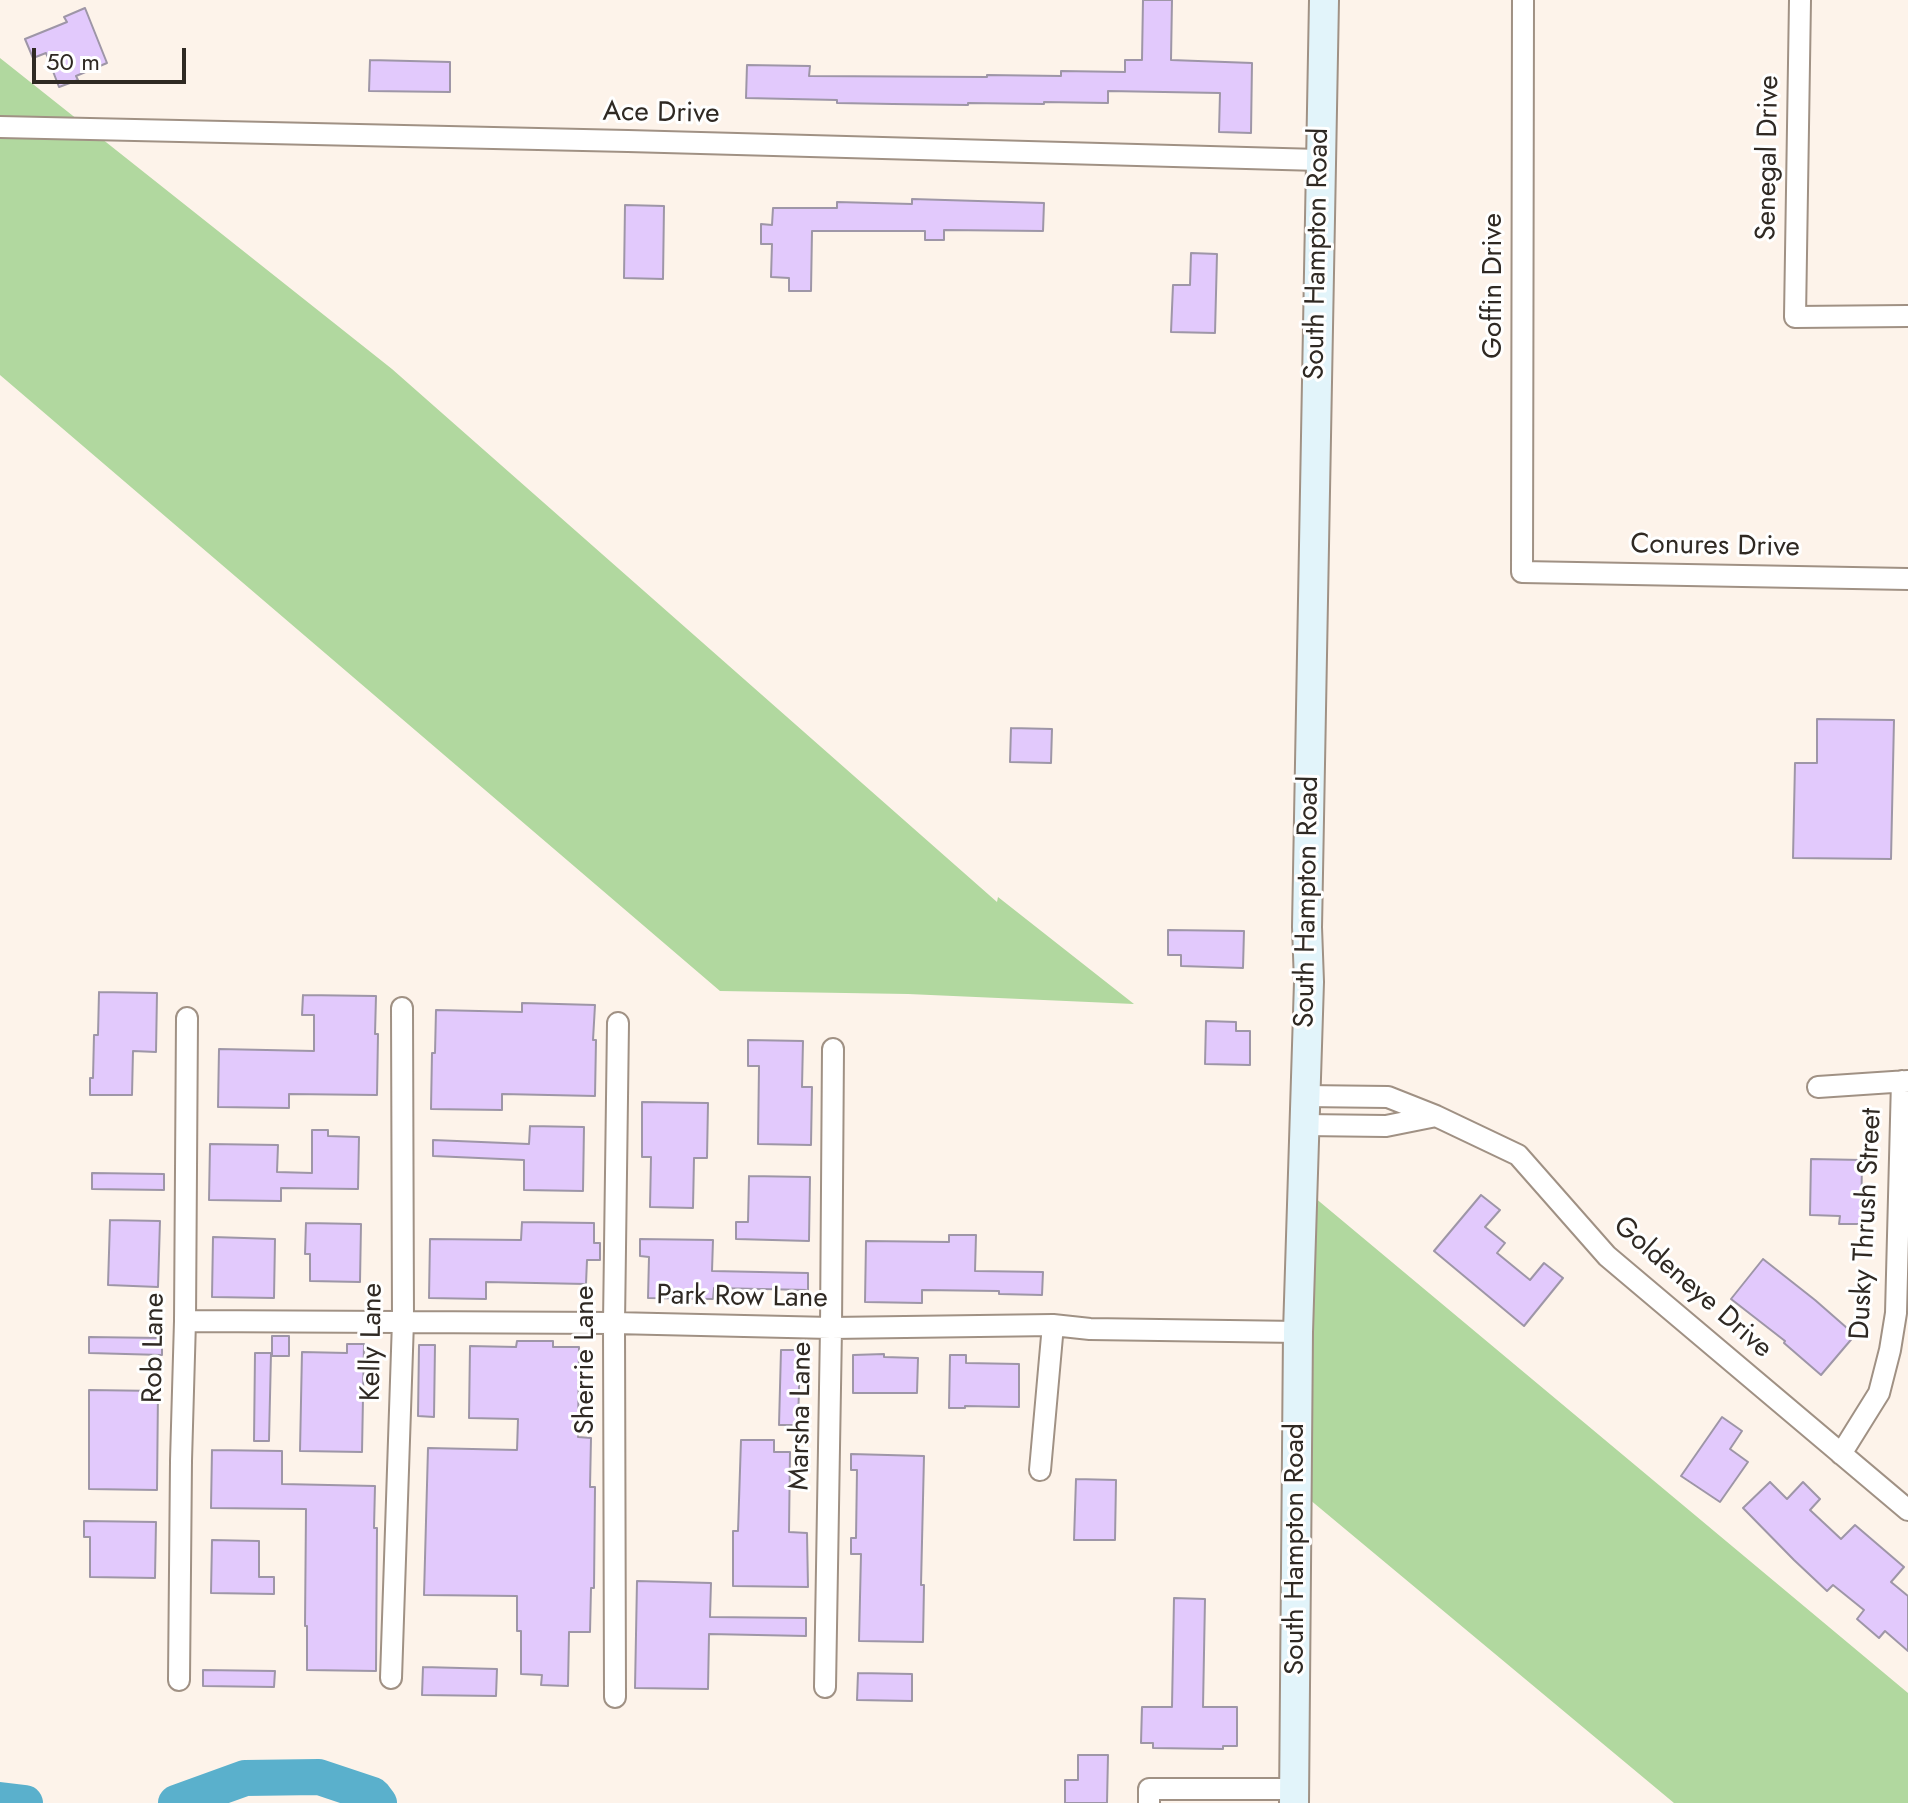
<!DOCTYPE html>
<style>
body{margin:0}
#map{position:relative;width:1908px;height:1803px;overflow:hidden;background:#fdf3ea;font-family:Jost,sans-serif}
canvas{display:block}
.scale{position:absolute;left:32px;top:48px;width:154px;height:36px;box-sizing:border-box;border:4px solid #2f2923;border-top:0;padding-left:10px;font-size:24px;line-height:28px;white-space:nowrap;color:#2f2923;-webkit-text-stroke:6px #fff;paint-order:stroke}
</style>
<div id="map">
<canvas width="1908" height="1803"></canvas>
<div class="scale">50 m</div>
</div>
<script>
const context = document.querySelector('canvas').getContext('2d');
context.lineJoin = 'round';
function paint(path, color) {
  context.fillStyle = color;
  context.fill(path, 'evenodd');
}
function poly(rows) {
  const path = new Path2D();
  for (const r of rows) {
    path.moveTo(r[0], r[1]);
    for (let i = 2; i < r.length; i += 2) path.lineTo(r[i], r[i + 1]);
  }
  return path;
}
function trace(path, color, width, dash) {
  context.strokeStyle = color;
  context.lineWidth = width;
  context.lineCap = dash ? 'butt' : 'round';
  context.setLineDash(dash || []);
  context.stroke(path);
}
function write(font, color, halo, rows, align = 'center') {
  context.font = font + ' Jost,sans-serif';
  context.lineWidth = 6;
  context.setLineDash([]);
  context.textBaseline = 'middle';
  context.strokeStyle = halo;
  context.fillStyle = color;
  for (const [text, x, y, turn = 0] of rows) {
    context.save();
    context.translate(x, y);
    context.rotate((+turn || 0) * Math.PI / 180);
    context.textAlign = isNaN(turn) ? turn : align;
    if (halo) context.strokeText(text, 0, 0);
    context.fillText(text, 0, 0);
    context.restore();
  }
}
paint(poly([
 [0,58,392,369,997,902,998,897,1134,1004,908,994,720,991,0,375],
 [1314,1197,1908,1693,1908,1803,1674,1803,1309,1499]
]), '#b1d89f');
trace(poly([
 [0,1800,25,1803],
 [176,1803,245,1778,319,1777,373,1795,379,1803]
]), '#5ab0cc', 36);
const building = poly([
 [1143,0,1172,0,1171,60,1252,63,1251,133,1219,132,1220,93,1108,91,1108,103,1044,102,1044,104,968,103,968,105,893,104,837,103,837,100,746,98,747,65,810,66,809,76,987,77,987,75,1061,76,1061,71,1125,72,1125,60,1142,60,1143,0],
 [85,8,107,63,76,76,78,80,59,87,46,53,33,58,25,39,67,22,64,17,85,8],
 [370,60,450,62,450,92,369,91,370,60],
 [912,199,1044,203,1043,231,944,230,944,240,925,240,925,231,812,231,811,291,789,291,789,278,771,277,772,244,761,244,761,224,772,225,773,208,837,208,837,202,912,204,912,199],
 [625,205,664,206,663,279,624,278,625,205],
 [1191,253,1217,254,1215,333,1171,332,1173,285,1190,285,1191,253],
 [1817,719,1894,720,1891,859,1793,858,1795,763,1817,763,1817,719],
 [1011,728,1052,729,1051,763,1010,762,1011,728],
 [1168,930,1244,931,1243,968,1181,966,1181,955,1168,955,1168,930],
 [99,992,157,993,156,1052,133,1051,132,1095,90,1095,90,1078,93,1078,94,1035,98,1035,99,992],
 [303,995,376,996,375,1034,378,1034,377,1095,289,1094,289,1108,218,1107,219,1049,314,1051,314,1015,302,1015,303,995],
 [522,1003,595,1005,593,1040,596,1040,595,1096,502,1094,502,1110,431,1109,432,1053,435,1053,436,1010,522,1012,522,1003],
 [1206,1021,1236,1022,1236,1031,1250,1031,1250,1065,1205,1064,1206,1021],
 [748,1040,803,1041,802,1087,812,1087,811,1145,758,1144,759,1066,748,1066,748,1040],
 [642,1102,708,1103,707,1158,694,1158,693,1208,650,1207,651,1157,642,1157,642,1102],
 [530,1126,584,1127,583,1191,524,1190,524,1160,433,1156,433,1140,529,1144,530,1126],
 [312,1130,328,1130,328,1136,359,1137,358,1189,281,1188,281,1201,209,1200,210,1144,278,1145,277,1172,312,1173,312,1130],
 [1811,1159,1862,1160,1861,1224,1839,1224,1840,1216,1810,1215,1811,1159],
 [92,1173,164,1174,164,1190,92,1189,92,1173],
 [749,1176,810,1177,809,1241,736,1239,736,1222,748,1222,749,1176],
 [1481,1195,1500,1210,1485,1227,1505,1243,1497,1253,1530,1280,1544,1263,1563,1278,1524,1326,1434,1251,1481,1195],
 [110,1220,160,1221,158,1287,108,1285,110,1220],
 [522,1222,594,1223,594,1243,600,1243,600,1260,587,1260,586,1284,486,1282,486,1299,429,1298,430,1239,521,1240,522,1222],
 [306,1223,361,1224,360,1282,310,1281,310,1254,305,1254,306,1223],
 [949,1235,976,1235,975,1271,1043,1272,1042,1295,999,1294,999,1291,922,1290,922,1303,865,1302,866,1241,949,1242,949,1235],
 [213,1237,275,1239,274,1298,212,1297,213,1237],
 [640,1239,713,1240,712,1271,808,1273,808,1290,714,1288,713,1299,648,1298,649,1257,640,1256,640,1239],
 [1763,1259,1815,1300,1855,1335,1821,1375,1784,1343,1785,1341,1731,1299,1763,1259],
 [272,1336,289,1336,289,1356,272,1356,272,1336],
 [89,1337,162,1338,162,1355,89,1353,89,1337],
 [517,1341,553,1341,553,1347,579,1347,578,1437,591,1438,590,1487,595,1487,594,1588,591,1588,590,1632,569,1632,568,1686,541,1685,542,1675,521,1674,521,1631,517,1631,517,1596,424,1595,428,1448,517,1450,518,1419,469,1418,470,1346,516,1347,517,1341],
 [347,1344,364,1344,362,1452,300,1451,302,1352,347,1353,347,1344],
 [419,1345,435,1345,434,1417,418,1416,419,1345],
 [781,1350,800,1350,798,1425,779,1425,781,1350],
 [255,1353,271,1353,269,1441,254,1441,255,1353],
 [884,1354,884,1357,918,1358,917,1393,853,1393,853,1355,884,1354],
 [950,1355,966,1355,966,1363,1019,1364,1019,1407,965,1406,965,1408,949,1408,950,1355],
 [89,1390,158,1391,157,1490,89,1489,89,1390],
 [1722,1417,1742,1431,1730,1449,1748,1462,1720,1502,1681,1476,1722,1417],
 [741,1440,774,1440,774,1452,790,1452,789,1532,807,1533,808,1587,733,1586,733,1531,738,1531,741,1440],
 [212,1450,282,1451,282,1484,375,1486,374,1528,377,1528,376,1671,307,1670,307,1626,305,1626,306,1509,211,1508,212,1450],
 [851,1454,924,1456,921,1585,924,1585,923,1642,859,1641,861,1554,851,1554,851,1538,856,1538,857,1470,851,1470,851,1454],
 [1076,1479,1116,1480,1115,1540,1074,1540,1076,1479],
 [1770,1482,1787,1499,1803,1482,1820,1499,1810,1510,1841,1539,1855,1525,1904,1567,1891,1582,1908,1596,1908,1651,1885,1631,1879,1638,1857,1619,1864,1610,1833,1585,1827,1591,1794,1560,1743,1508,1770,1482],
 [84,1521,156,1522,155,1578,90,1577,90,1537,84,1537,84,1521],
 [212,1540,259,1541,259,1577,274,1577,274,1594,211,1593,212,1540],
 [637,1581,711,1583,710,1617,806,1618,806,1636,709,1634,708,1689,635,1688,637,1581],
 [1174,1598,1205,1599,1203,1707,1237,1707,1237,1746,1223,1746,1223,1749,1153,1748,1153,1743,1141,1743,1142,1707,1172,1707,1174,1598],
 [423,1667,497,1669,496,1696,422,1695,423,1667],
 [203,1670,275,1671,274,1687,203,1686,203,1670],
 [858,1673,912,1674,912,1701,857,1700,858,1673],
 [1078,1755,1108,1755,1107,1803,1065,1803,1065,1780,1078,1780,1078,1755]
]);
paint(building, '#e2c9fc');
trace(building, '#9e96a7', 2);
const street = poly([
 [1523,0,1522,572,1908,579],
 [1800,0,1795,317,1908,316],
 [0,127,628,141,1319,160],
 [1818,1087,1908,1081],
 [1304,1096,1388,1097,1436,1116,1518,1155,1607,1256,1908,1510],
 [1304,1125,1386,1126,1436,1116],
 [185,1321,614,1323,831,1328,1053,1325,1090,1329,1298,1332],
 [1841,1454,1879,1393,1890,1350,1896,1313,1902,1081],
 [1040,1470,1053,1325],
 [391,1678,403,1321,402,1008],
 [179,1680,181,1461,185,1321,187,1018],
 [825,1687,831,1328,833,1049],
 [615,1697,614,1323,618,1023],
 [1149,1803,1149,1789,1294,1789]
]);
const secondary = poly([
 [1294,1803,1298,1332,1309,982,1307,927,1324,0]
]);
trace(street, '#a09184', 24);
trace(secondary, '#a09184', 32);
trace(street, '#fff', 20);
trace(secondary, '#e2f4fa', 28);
write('28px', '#2f2923', '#fff', [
 ["Ace Drive",661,114,1],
 ["Senegal Drive",1769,158,-89],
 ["South Hampton Road",1318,254,-89],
 ["Goffin Drive",1494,286,-90],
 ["Conures Drive",1715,547,1],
 ["South Hampton Road",1308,902,-89],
 ["Dusky Thrush Street",1867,1224,-87],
 ["Goldeneye Drive",1692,1288,41],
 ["Park Row Lane",742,1298,1],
 ["Kelly Lane",373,1342,-89],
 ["Rob Lane",155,1348,-89],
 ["Sherrie Lane",586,1360,-90],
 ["Marsha Lane",802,1416,-89],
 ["South Hampton Road",1296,1549,-90]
]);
</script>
